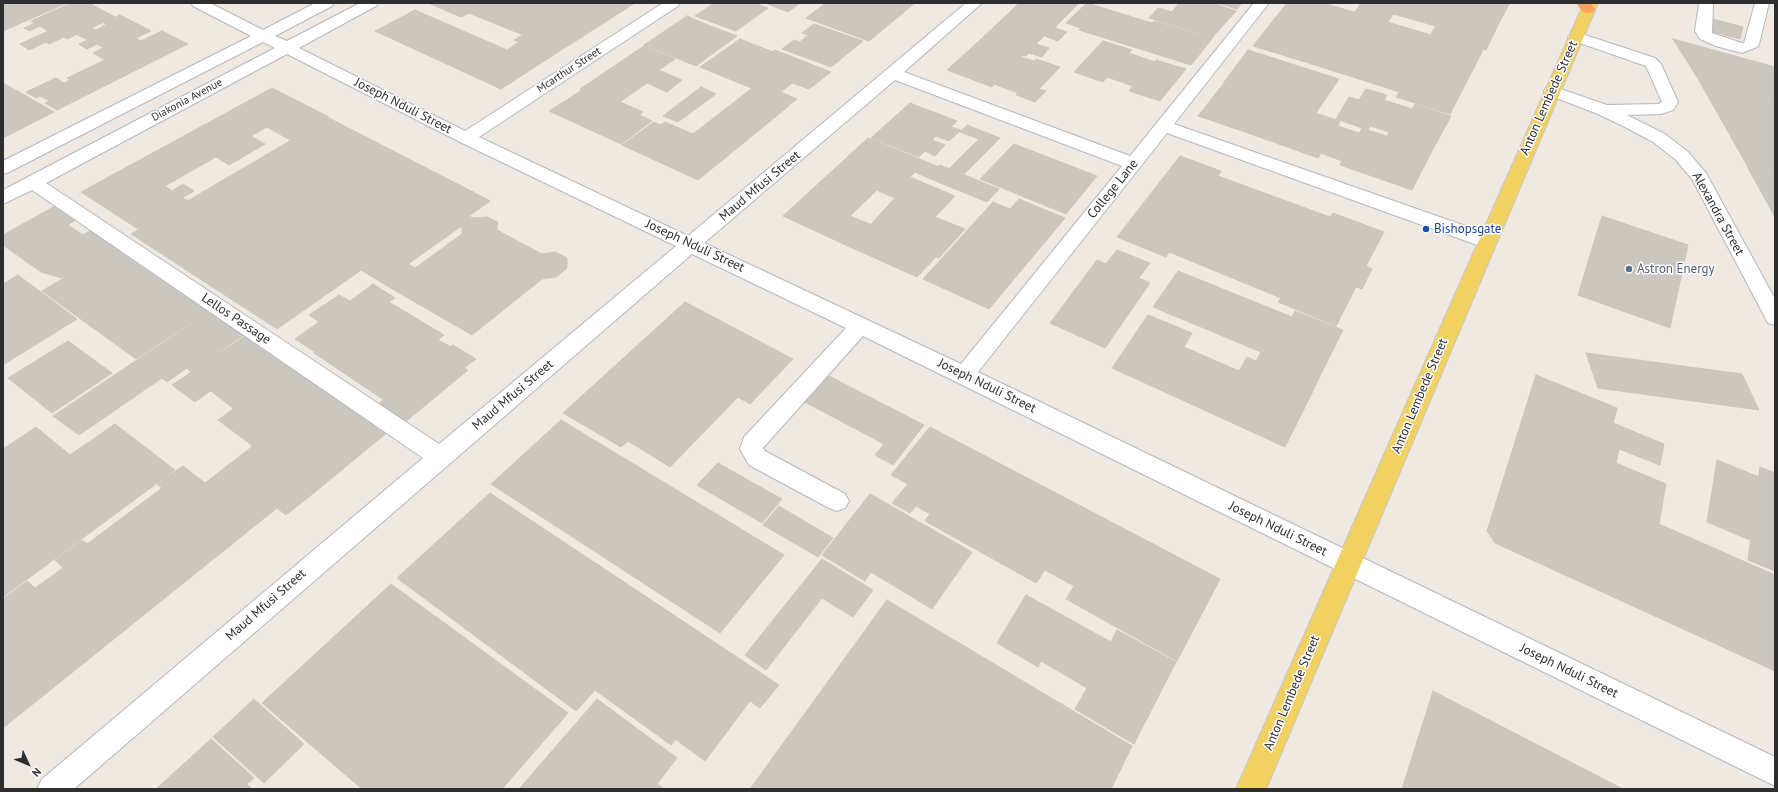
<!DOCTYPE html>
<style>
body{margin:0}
#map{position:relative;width:1778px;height:792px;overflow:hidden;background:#efe9e1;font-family:"PT Sans",sans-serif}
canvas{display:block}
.frame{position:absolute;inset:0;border:4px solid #2e2e2e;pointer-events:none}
.north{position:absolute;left:8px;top:744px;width:40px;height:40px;-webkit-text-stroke:3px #fff;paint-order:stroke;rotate:134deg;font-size:11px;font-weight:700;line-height:16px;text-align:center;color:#2e2e2e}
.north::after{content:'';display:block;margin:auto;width:14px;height:18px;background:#2e2e2e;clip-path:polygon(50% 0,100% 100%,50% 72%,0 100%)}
</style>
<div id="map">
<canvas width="1778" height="792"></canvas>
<div class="frame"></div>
<div class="north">N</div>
</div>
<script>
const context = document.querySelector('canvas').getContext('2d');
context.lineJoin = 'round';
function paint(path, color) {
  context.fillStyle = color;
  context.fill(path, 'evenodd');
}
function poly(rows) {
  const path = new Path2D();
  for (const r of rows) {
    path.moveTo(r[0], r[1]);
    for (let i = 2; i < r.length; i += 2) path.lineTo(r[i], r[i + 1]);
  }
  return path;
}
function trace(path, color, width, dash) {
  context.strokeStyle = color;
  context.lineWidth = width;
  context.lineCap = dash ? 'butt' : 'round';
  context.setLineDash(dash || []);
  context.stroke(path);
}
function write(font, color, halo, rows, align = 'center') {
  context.font = font + ' "PT Sans",sans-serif';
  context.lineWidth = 3;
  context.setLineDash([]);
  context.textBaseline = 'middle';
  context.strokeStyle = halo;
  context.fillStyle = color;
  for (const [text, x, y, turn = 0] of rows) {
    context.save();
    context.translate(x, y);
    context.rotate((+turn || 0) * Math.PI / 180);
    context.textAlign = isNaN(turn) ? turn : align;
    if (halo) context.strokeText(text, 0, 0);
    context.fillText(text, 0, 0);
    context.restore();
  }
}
const building = poly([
 [4,3,35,3,3,17,3,4,4,3],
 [35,3,67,3,3,31,3,17,35,3],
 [71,3,89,3,115,17,67,39,64,37,49,44,46,42,29,50,20,44,48,31,40,26,30,31,24,28,35,23,31,21,71,3],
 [428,3,635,3,552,56,514,40,523,35,469,13,461,17,428,3],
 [714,3,754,3,768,8,736,31,695,16,714,3],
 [765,3,800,3,788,12,765,3],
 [826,3,915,3,869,41,806,18,826,3],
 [1019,3,1079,3,1056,26,1011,11,1019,3],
 [1087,3,1152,23,1154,21,1212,39,1191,65,1079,30,1081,28,1066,23,1087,3],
 [1179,3,1212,3,1236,11,1212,38,1149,18,1158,8,1172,12,1179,3],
 [1217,3,1242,3,1237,9,1217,3],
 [1287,3,1322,3,1337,7,1299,60,1253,46,1287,3],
 [1361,3,1435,3,1500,21,1486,50,1431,34,1436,26,1393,14,1388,22,1355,12,1361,3],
 [1437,3,1510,3,1500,21,1437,3],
 [1337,7,1431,35,1428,39,1414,35,1409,44,1423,49,1405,81,1387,75,1383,82,1387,84,1384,87,1299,60,1337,7],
 [415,10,507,50,519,42,552,56,501,89,375,31,415,10],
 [1011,11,1057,26,1055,28,1067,32,1058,41,1044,36,1036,44,1049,48,1042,57,1029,53,1026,56,980,40,1011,11],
 [120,15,151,31,119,46,113,43,104,48,97,44,87,49,79,44,88,40,78,35,92,28,96,30,107,24,104,23,120,15],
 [687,16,703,23,685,35,719,49,696,66,644,45,687,16],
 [1713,19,1743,27,1740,39,1710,31,1713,19],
 [703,23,737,36,719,49,685,35,703,23],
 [814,24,863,41,831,67,782,49,794,40,800,42,808,35,802,33,814,24],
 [162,31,188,44,57,110,45,103,50,101,40,96,36,98,26,92,56,78,64,83,70,80,67,78,105,60,93,53,113,43,119,46,136,38,141,41,162,31],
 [1414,35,1428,39,1431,35,1483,50,1450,114,1396,97,1399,92,1384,87,1387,84,1383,82,1387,75,1405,81,1423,49,1409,44,1414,35],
 [740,39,773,52,734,81,700,67,740,39],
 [1673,39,1775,67,1775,99,1697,77,1673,39],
 [980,40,1023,55,1021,57,1034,61,1036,59,1060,67,1039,89,1046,91,1035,102,1016,95,1018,93,994,84,992,87,947,70,980,40],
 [1103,41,1132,50,1129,53,1155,62,1156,60,1186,69,1160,101,1129,91,1133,86,1107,77,1103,82,1074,72,1103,41],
 [644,46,675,59,659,70,682,80,667,92,647,83,620,102,643,112,639,115,652,121,621,144,549,111,576,94,582,90,580,89,644,46],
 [775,50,831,72,809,89,792,83,781,92,797,99,790,104,734,81,775,50],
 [1248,50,1339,79,1316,113,1224,82,1248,50],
 [1697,77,1775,100,1775,175,1748,167,1697,77],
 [3,83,35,101,54,112,3,138,3,83],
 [1224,83,1272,99,1248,133,1198,116,1224,83],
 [701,87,716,94,678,122,663,116,701,87],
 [272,88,329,117,290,140,267,127,251,136,265,144,229,165,216,157,165,186,172,191,183,184,194,191,182,198,187,200,138,229,81,192,272,88],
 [751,89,790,105,698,180,622,145,654,122,661,125,665,122,693,134,751,89],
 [1366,89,1387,95,1384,100,1412,109,1415,104,1451,116,1432,151,1387,136,1389,132,1370,126,1368,130,1336,119,1349,97,1359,100,1366,89],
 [1272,99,1340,121,1338,126,1359,133,1362,128,1432,151,1412,190,1340,165,1342,161,1321,153,1318,158,1248,133,1272,99],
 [910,103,957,121,951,127,961,130,949,141,936,136,932,140,945,145,935,156,925,151,919,157,871,138,910,103],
 [329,118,473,192,277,329,131,234,329,118],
 [967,125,1000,138,964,174,950,168,979,139,960,132,967,125],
 [868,138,910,155,874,189,877,190,850,216,870,224,867,226,869,227,850,247,783,216,868,138],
 [1014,144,1097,176,1066,214,980,179,1014,144],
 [910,155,939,167,928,178,915,172,910,177,893,170,910,155],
 [1180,156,1221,171,1218,176,1330,217,1333,213,1384,232,1366,266,1372,269,1362,289,1356,287,1336,326,1278,302,1281,298,1169,252,1166,257,1117,237,1180,156],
 [940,165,999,189,987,202,928,178,940,165],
 [1748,168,1775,176,1775,217,1748,168],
 [893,170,955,196,935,217,965,229,939,258,936,257,917,277,850,247,895,198,874,189,893,170],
 [473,192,490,201,469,216,473,218,408,264,415,268,389,287,361,270,473,192],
 [1019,199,1065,218,989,309,923,279,993,202,1010,209,1019,199],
 [57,205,77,219,68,225,83,235,94,229,118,245,62,278,41,272,3,245,3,235,57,205],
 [1602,216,1688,245,1670,328,1578,295,1602,216],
 [487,217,498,222,497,230,542,254,555,252,567,258,567,268,556,277,542,279,472,335,389,287,462,234,462,226,473,218,487,217],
 [114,248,209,311,136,359,42,291,114,248],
 [1117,250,1150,263,1139,278,1150,283,1105,348,1050,323,1097,260,1106,264,1117,250],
 [1178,271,1292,317,1295,311,1343,330,1315,386,1256,361,1261,352,1153,307,1178,271],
 [18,275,77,319,3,365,3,284,18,275],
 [373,284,395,298,389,302,444,335,438,340,451,347,384,400,314,353,315,352,295,339,319,322,309,315,339,295,350,301,373,284],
 [685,302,793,359,750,404,738,397,670,467,628,441,621,447,563,413,685,302],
 [209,312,245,334,191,372,187,368,167,382,162,378,79,435,53,416,209,312],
 [1148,315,1192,333,1184,347,1239,371,1247,357,1315,387,1285,447,1112,368,1148,315],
 [251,332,273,347,195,402,172,385,251,332],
 [68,341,112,373,52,413,8,378,68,341],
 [453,345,476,359,464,368,468,370,404,423,377,405,453,345],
 [273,347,297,363,234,409,211,391,273,347],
 [1586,353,1742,374,1759,410,1598,388,1586,353],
 [297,363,344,394,265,455,218,420,297,363],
 [827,375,924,425,893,465,875,455,884,444,803,401,827,375],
 [1536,375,1617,408,1613,423,1664,444,1660,465,1619,449,1616,463,1666,484,1659,524,1775,575,1775,671,1495,543,1487,531,1536,375],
 [344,394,394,427,315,492,265,455,344,394],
 [561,420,784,555,720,633,491,484,561,420],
 [115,424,175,470,3,597,3,449,36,427,70,455,115,424],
 [930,427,1220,579,1177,661,1066,599,1074,586,1045,570,1036,583,925,521,930,514,916,506,910,513,892,503,908,484,891,475,930,427],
 [253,446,315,492,286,515,277,508,3,728,3,599,27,581,35,588,63,568,55,560,82,540,87,544,162,488,157,484,183,466,205,483,253,446],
 [1717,460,1759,477,1750,540,1707,522,1717,460],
 [718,463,782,499,762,523,697,485,718,463],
 [1760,467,1775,473,1775,571,1748,560,1760,467],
 [490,493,740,659,671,745,595,690,576,711,397,578,490,493],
 [870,494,972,552,932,609,871,572,865,581,822,555,870,494],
 [779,506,833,538,818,557,763,525,779,506],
 [822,559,873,590,853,617,822,598,766,670,745,655,822,559],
 [391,584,568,713,502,789,362,789,262,703,391,584],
 [1026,595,1111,642,1117,630,1176,662,1134,744,1075,709,1087,688,1041,661,1038,667,997,643,1026,595],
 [887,600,1132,746,1111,789,1061,789,1087,741,988,680,920,789,750,789,887,600],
 [740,659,779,685,760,708,750,701,705,761,675,739,740,659],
 [988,680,1087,741,1061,789,920,789,988,680],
 [1433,691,1623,789,1402,789,1433,691],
 [254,699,304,744,264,783,213,737,254,699],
 [597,699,677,758,657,784,664,789,519,789,597,699],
 [211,739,254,778,247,784,252,789,156,789,211,739]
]);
paint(building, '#cbc7bf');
trace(building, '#cbc5ba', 1);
const minor = poly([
 [191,3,210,3,263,30,315,3,334,3,332,6,275,36,287,41,360,3,378,3,376,6,299,48,465,131,663,3,680,3,678,6,479,137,688,236,966,3,982,3,904,72,1130,156,1254,3,1269,3,1174,124,1494,236,1497,241,1494,246,1487,248,1480,246,1167,133,978,372,1775,757,1775,786,863,336,763,448,765,451,845,494,849,501,845,508,837,511,829,508,749,465,740,449,744,437,846,328,692,254,74,789,37,789,42,779,423,458,32,190,3,204,3,190,275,48,263,42,9,172,3,174,3,161,251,36,193,6,191,3],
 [287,54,460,142,676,246,439,444,46,183,287,54],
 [895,80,1122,166,961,364,704,243,895,80],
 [1699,3,1713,3,1712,33,1742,43,1744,43,1755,3,1769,3,1759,44,1757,47,1742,53,1716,46,1700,39,1695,31,1699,3],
 [1576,32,1655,58,1661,64,1678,102,1673,110,1661,114,1627,115,1665,134,1688,152,1706,173,1775,299,1775,325,1768,323,1692,179,1676,160,1653,142,1625,127,1598,114,1546,94,1544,91,1546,88,1552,86,1607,105,1658,104,1662,102,1646,66,1571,40,1568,37,1571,34,1576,32]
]);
const major = poly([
 [1584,3,1598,3,1266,789,1236,789,1584,3]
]);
const highway = poly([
 [1577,3,1591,3,1595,9,1593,12,1588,13,1583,12,1577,3]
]);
trace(minor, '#b4b7c1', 2);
trace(major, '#c9c9c9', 2);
trace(highway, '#c9c9c9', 2);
paint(minor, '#fff');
paint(major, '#f2d163');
paint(highway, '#ffa35c');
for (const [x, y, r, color] of [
 [1426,229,4,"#1a4fb4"],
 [1629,269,4,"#5c6f8a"]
]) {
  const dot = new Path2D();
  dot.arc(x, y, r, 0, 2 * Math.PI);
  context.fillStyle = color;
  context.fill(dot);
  trace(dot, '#fff', 1.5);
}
write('11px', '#2e2e2e', '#fff', [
 ["Mcarthur Street",569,70,-33],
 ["Diakonia Avenue",187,100,-28]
]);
write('13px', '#2e2e2e', '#fff', [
 ["Anton Lembede Street",1549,98,-66],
 ["Joseph Nduli Street",403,106,27],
 ["Maud Mfusi Street",760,186,-40],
 ["College Lane",1113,189,-51],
 ["Alexandra Street",1718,214,61],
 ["Joseph Nduli Street",695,246,25],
 ["Lellos Passage",236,319,34],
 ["Joseph Nduli Street",987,386,26],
 ["Maud Mfusi Street",513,395,-40],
 ["Anton Lembede Street",1420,396,-67],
 ["Joseph Nduli Street",1278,529,26],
 ["Maud Mfusi Street",266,605,-41],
 ["Joseph Nduli Street",1569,671,26],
 ["Anton Lembede Street",1292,693,-67]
]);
write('13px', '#164399', '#fff', [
 ["Bishopsgate",1434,229]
], 'left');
write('13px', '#4e5e75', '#fff', [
 ["Astron Energy",1637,269]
], 'left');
</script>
